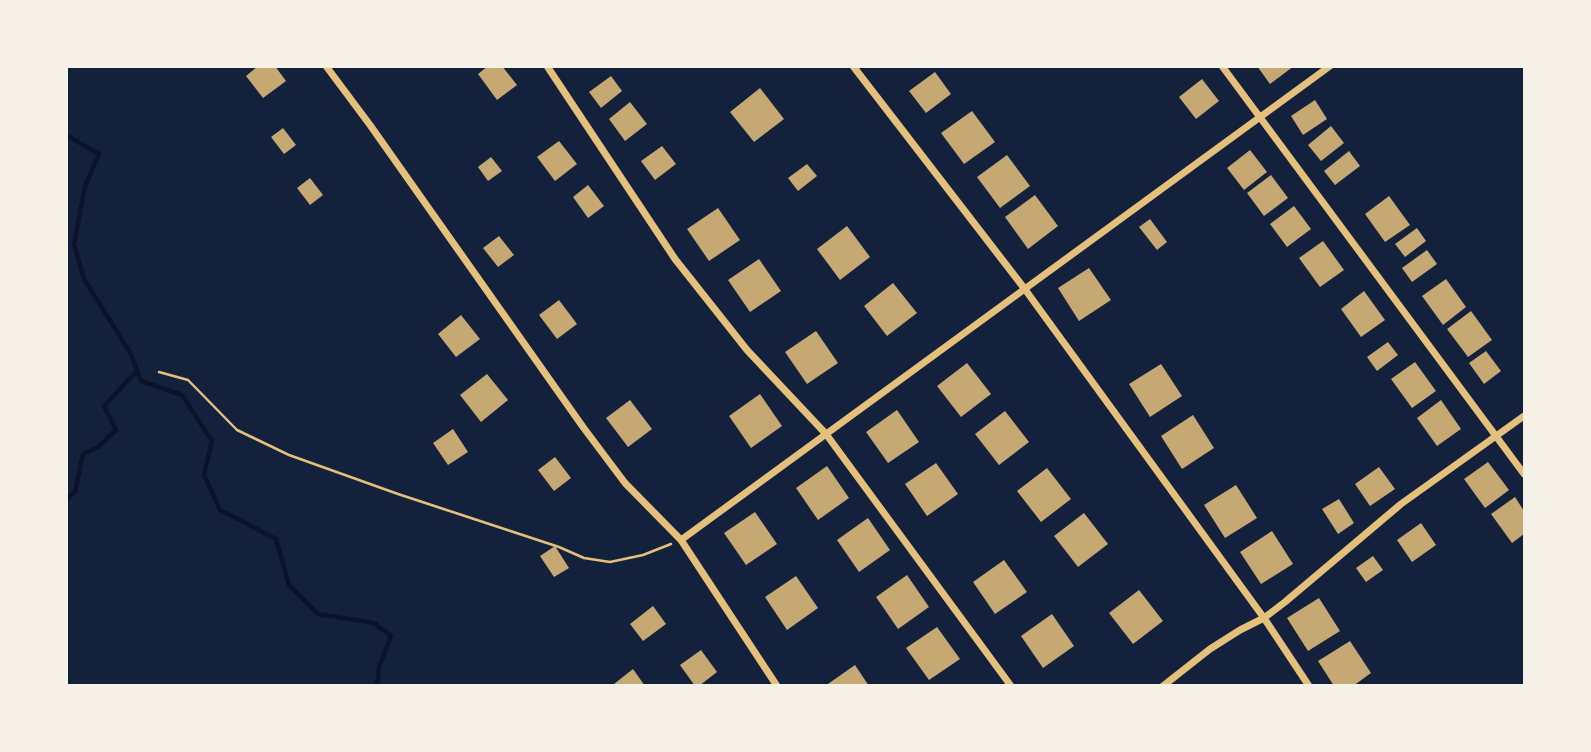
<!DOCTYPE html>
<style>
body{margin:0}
#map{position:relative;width:1591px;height:752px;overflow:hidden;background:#14213d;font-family:"Nunito Sans",sans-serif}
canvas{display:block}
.frame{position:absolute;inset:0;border:68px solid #f6f1e7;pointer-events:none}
</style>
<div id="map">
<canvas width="1591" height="752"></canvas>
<div class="frame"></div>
</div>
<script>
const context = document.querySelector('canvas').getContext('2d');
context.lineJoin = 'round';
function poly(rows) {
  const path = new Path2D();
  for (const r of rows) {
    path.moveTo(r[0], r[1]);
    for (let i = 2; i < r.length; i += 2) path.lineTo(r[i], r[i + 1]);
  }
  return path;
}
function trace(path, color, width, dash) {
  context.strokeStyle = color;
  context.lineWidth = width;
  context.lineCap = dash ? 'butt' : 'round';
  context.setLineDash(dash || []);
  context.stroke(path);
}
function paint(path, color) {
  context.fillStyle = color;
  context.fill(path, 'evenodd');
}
trace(poly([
 [66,135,99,154,85,186,74,244,84,279,131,354,141,381,182,395,212,441,204,475,220,510,276,539,289,585,318,614,374,623,391,636,379,667,377,686],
 [66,500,75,492,83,454,98,447,116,430,104,406,137,371]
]), '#0b132b', 4.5);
paint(poly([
 [258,66,275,66,286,81,263,98,246,76],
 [488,66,502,66,517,85,497,100,478,74],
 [1257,66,1294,66,1270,84],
 [935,72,951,94,926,113,909,91],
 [611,76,622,91,601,108,589,92],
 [1202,79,1219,101,1196,119,1179,97],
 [760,88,784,119,754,142,730,112],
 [1315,100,1327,119,1303,135,1291,116],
 [630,102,647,124,625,141,609,119],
 [972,111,995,142,964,164,941,133],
 [1331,126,1344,143,1321,161,1308,145],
 [283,128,296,145,284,154,271,137],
 [559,141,577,164,555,181,537,157],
 [662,146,676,164,655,180,641,161],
 [1250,150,1267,172,1244,190,1227,168],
 [1349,151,1360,166,1335,185,1324,171],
 [1007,155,1030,186,1000,208,977,177],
 [491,157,502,171,488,181,478,167],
 [807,164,817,176,798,191,788,178],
 [1271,175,1288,198,1264,216,1247,193],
 [310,178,323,195,310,205,297,188],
 [588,185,604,206,588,218,573,197],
 [1035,195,1058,226,1028,249,1005,217],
 [1389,196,1410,225,1385,242,1365,214],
 [1294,206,1311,229,1287,247,1270,224],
 [718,208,740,240,709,261,687,229],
 [1150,219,1167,242,1157,250,1139,227],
 [847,226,870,257,840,280,817,249],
 [1417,228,1426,241,1405,257,1395,244],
 [499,236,514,255,498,267,483,248],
 [1323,241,1344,270,1320,287,1299,258],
 [1427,250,1437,264,1412,282,1402,268],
 [759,259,781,291,750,312,728,280],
 [1089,268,1111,300,1079,321,1058,288],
 [1446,279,1466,307,1443,325,1422,296],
 [893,283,917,313,887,336,864,306],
 [1364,291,1385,320,1361,337,1341,309],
 [559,300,577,324,557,339,539,315],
 [1471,311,1492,340,1468,357,1447,329],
 [461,315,480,339,456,357,438,334],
 [816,331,838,363,807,384,785,352],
 [1388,342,1398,355,1377,371,1367,357],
 [1486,351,1501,371,1484,384,1469,363],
 [1415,362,1436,391,1412,408,1391,379],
 [967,363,991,394,961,417,937,386],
 [1161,364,1182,396,1150,417,1129,384],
 [487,374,508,400,481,422,460,395],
 [760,394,782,426,751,448,729,416],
 [630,400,652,429,628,447,606,418],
 [1441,400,1461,429,1437,446,1417,418],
 [897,410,919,442,888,463,866,432],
 [1005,411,1029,442,999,465,975,434],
 [1193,415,1214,448,1182,469,1161,436],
 [453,429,468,452,448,465,433,443],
 [555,457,571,478,554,491,538,470],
 [1488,462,1509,490,1485,508,1464,479],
 [936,463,958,494,927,516,905,484],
 [827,466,849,498,818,520,796,488],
 [1379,467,1395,489,1370,506,1355,484],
 [1047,468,1071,499,1041,522,1017,491],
 [1236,485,1257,518,1225,538,1204,505],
 [1515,497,1524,511,1524,534,1512,543,1491,514],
 [1339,499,1354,523,1338,534,1322,509],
 [755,512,777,544,746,565,724,533],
 [1084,513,1108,544,1078,567,1054,536],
 [868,518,890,550,859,572,837,540],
 [1421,523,1436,545,1412,562,1397,540],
 [1272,531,1293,564,1261,584,1240,552],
 [555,546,569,568,554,577,540,556],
 [1373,556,1383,570,1366,582,1356,568],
 [1004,560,1027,592,995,614,973,582],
 [907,575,929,607,898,629,876,597],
 [796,576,818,608,787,630,765,597],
 [1139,590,1163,621,1133,644,1109,613],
 [1319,598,1340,631,1308,651,1287,618],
 [653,606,666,624,643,641,630,624],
 [1052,614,1074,646,1043,668,1021,636],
 [937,627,960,659,929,680,906,648],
 [1350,641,1371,673,1353,686,1334,686,1318,661],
 [701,650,717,672,699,686,695,686,680,665],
 [855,665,869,686,825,686],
 [633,669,645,686,615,686,614,684]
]), '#c6a872');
trace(poly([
 [159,372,188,380,237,430,289,455,398,494,559,547,584,558,610,562,643,555,671,544]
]), '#e5c07b', 2.5);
trace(poly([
 [326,66,370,125,583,427,625,483,681,540,777,686],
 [547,66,675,259,747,350,826,434,1011,686],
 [853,66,1024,288,1264,618,1309,686],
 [1222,66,1524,474],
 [681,540,1330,66],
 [1163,686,1210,649,1240,630,1264,618,1285,602,1401,504,1524,416]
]), '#e5c07b', 7);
</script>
